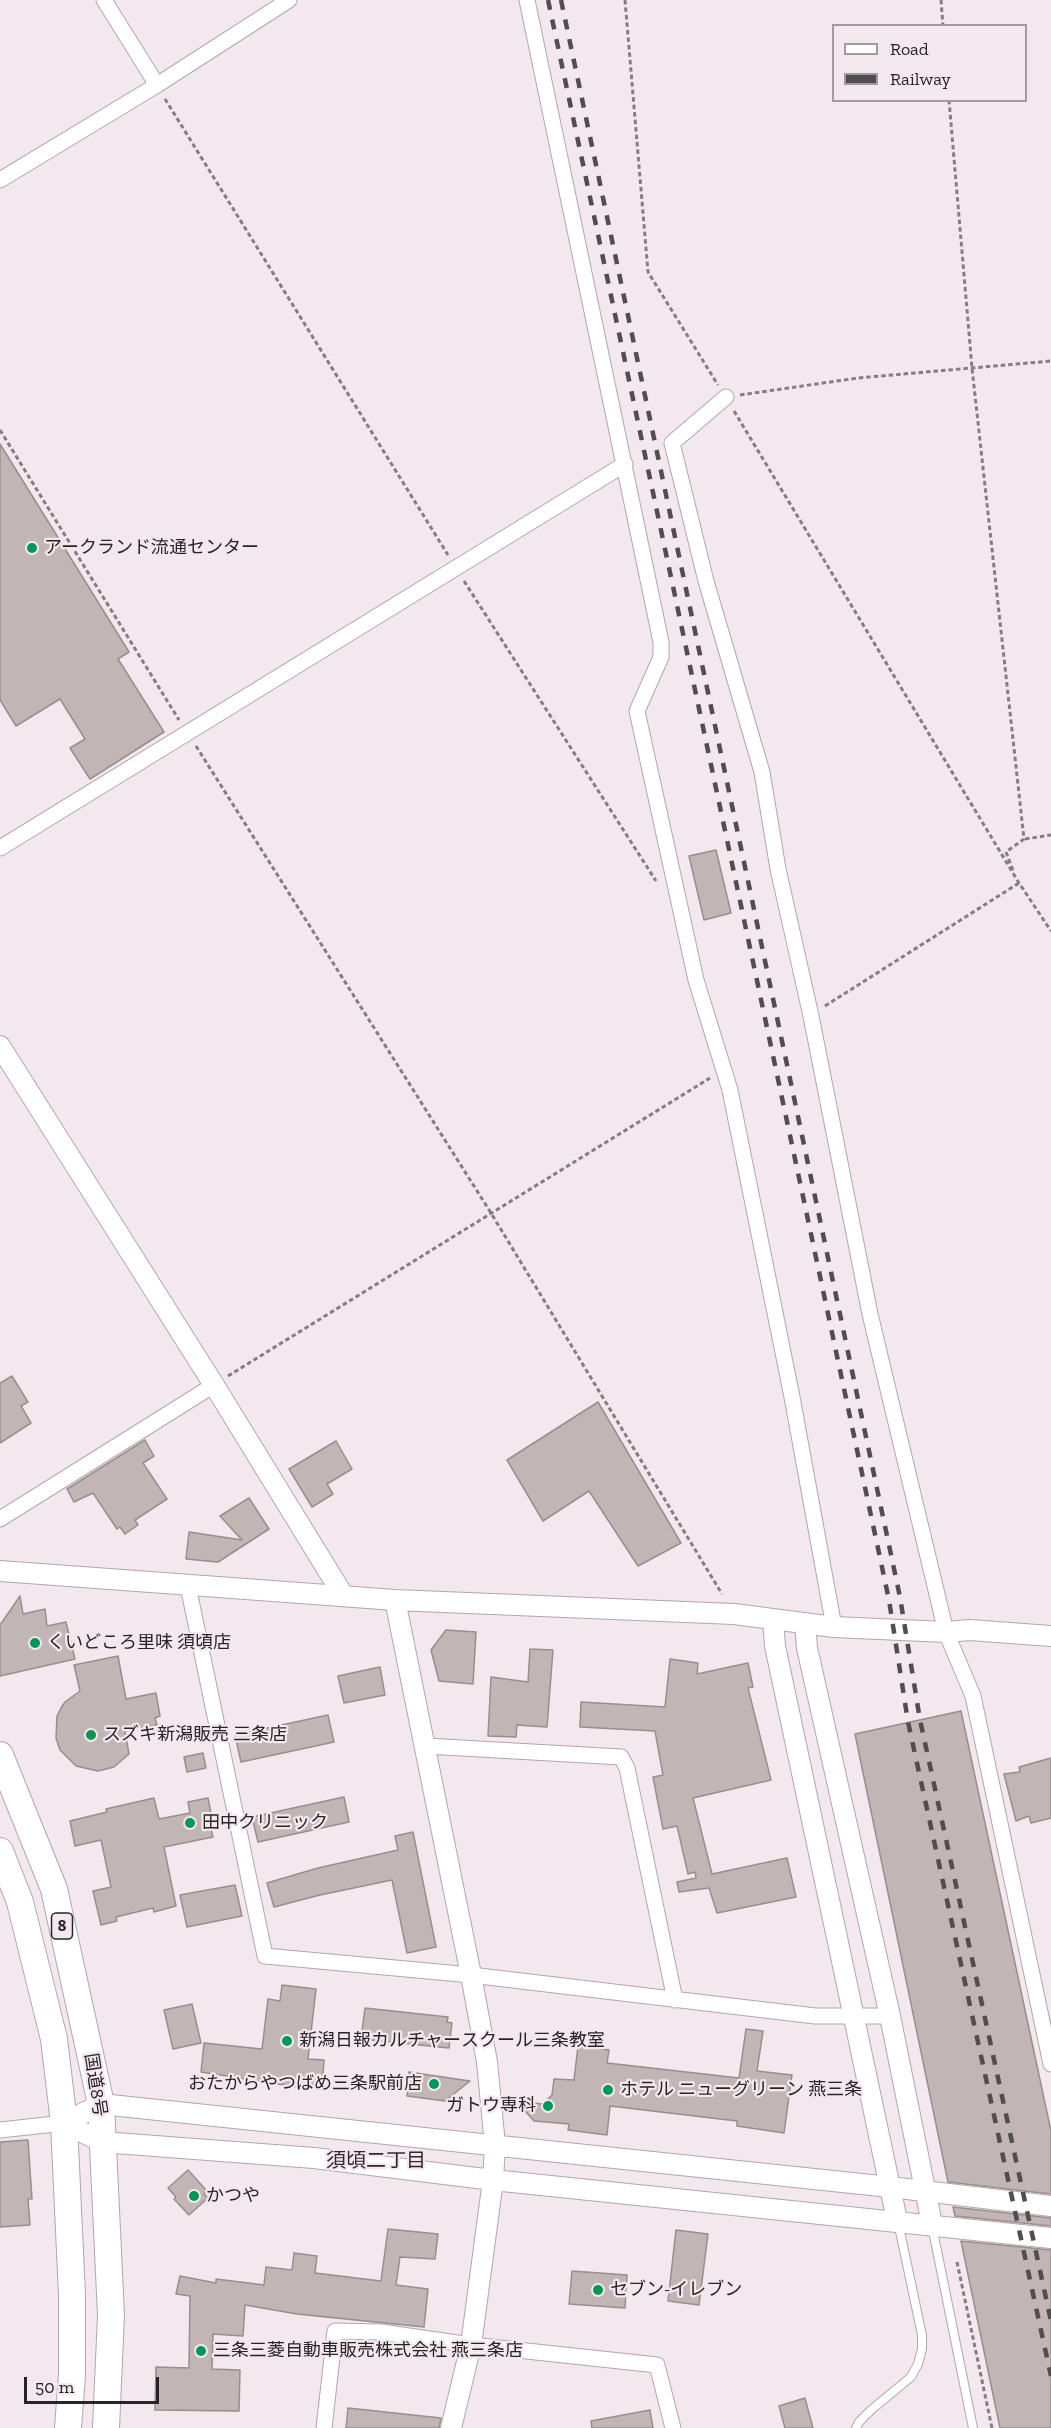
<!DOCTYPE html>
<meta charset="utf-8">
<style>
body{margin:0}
#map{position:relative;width:1051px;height:2428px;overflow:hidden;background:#f3e8ee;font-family:"Zilla Slab",serif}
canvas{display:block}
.legend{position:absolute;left:832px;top:24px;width:195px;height:78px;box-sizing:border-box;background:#f3e8ee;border:2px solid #a29a9e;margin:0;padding:8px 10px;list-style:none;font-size:18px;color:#282426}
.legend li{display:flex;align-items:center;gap:12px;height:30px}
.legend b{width:30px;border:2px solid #a29a9e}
.scale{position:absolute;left:24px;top:2377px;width:135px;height:27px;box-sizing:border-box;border:3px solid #282426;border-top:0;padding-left:8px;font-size:18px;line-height:21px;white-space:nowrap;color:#282426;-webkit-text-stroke:4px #f3e8ee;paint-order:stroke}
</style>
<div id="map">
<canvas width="1051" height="2428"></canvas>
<ul class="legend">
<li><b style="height:8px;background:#fff"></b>Road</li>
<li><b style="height:8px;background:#524d4f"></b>Railway</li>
</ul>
<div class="scale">50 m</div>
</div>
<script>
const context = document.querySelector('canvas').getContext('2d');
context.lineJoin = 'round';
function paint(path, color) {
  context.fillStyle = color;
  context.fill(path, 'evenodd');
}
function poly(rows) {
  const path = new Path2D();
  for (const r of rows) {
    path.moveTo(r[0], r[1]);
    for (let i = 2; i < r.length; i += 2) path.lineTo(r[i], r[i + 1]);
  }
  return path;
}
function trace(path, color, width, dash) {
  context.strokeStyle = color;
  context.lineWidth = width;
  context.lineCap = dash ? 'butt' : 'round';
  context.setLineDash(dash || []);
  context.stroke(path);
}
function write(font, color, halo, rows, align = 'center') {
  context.font = font + ' "Zilla Slab","Noto Sans JP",serif';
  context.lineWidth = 4.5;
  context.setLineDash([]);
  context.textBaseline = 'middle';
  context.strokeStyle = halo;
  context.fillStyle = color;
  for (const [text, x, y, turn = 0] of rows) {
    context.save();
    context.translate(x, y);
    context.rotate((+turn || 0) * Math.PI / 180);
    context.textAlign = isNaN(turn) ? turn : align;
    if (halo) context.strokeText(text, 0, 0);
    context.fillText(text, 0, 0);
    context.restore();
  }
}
const building = poly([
 [0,444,129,652,118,659,164,732,90,779,70,748,85,739,60,699,16,726,0,700,0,444],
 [716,850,731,913,704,920,689,856,716,850],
 [12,1376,28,1402,21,1406,31,1423,0,1443,0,1383,12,1376],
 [598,1402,681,1543,638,1566,589,1491,543,1521,507,1460,598,1402],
 [145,1440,154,1456,143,1463,167,1499,135,1520,138,1525,125,1534,120,1527,117,1529,93,1493,74,1502,67,1489,145,1440],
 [336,1441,352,1469,327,1484,333,1494,312,1507,289,1469,336,1441],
 [249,1498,269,1529,218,1562,186,1559,189,1532,242,1540,220,1516,249,1498],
 [20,1596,23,1614,45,1609,47,1626,66,1622,75,1659,0,1676,0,1625,20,1596],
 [446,1630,476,1632,473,1684,439,1681,431,1650,446,1630],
 [530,1649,553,1650,547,1727,517,1725,516,1737,488,1736,491,1677,528,1682,530,1649],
 [118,1656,126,1699,156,1693,160,1716,155,1718,157,1725,125,1731,129,1754,114,1767,98,1771,76,1766,60,1750,56,1738,57,1716,61,1708,65,1702,80,1691,74,1665,118,1656],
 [670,1659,698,1663,697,1674,748,1663,753,1687,748,1688,771,1780,693,1798,712,1874,787,1858,796,1897,717,1913,709,1888,679,1892,677,1882,696,1878,695,1872,688,1874,677,1826,663,1829,653,1777,663,1775,655,1731,580,1727,581,1702,665,1707,670,1659],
 [380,1667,385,1695,344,1703,338,1676,380,1667],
 [961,1711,1051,2131,1051,2194,948,2182,855,1734,961,1711],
 [328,1715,334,1742,241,1762,235,1735,328,1715],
 [203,1753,206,1768,187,1772,184,1757,203,1753],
 [1051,1758,1051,1818,1031,1823,1029,1816,1016,1821,1004,1774,1020,1772,1019,1767,1051,1758],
 [344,1797,349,1822,258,1842,252,1817,344,1797],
 [154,1798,159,1819,190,1813,188,1802,208,1798,214,1828,211,1829,213,1837,164,1847,176,1906,154,1912,153,1908,116,1917,117,1921,101,1925,93,1891,111,1887,101,1840,75,1846,70,1821,107,1812,106,1809,154,1798],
 [413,1832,436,1947,407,1953,392,1880,320,1895,274,1907,267,1883,318,1868,398,1850,395,1836,413,1832],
 [235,1885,242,1916,187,1927,180,1895,235,1885],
 [282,1985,316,1989,308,2059,324,2060,322,2086,305,2084,304,2088,201,2072,204,2043,262,2049,268,1999,280,2001,282,1985],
 [192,2004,201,2043,173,2049,164,2010,192,2004],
 [365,2008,448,2017,447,2022,452,2023,449,2048,361,2039,365,2008],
 [746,2029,763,2031,757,2071,792,2075,784,2133,737,2126,737,2121,610,2106,607,2135,568,2130,569,2124,534,2121,516,2101,543,2104,552,2095,554,2079,574,2080,578,2046,609,2050,607,2063,739,2078,746,2029],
 [409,2072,470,2081,445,2101,407,2096,409,2072],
 [28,2140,32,2199,28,2199,30,2225,0,2227,0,2142,28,2140],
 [188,2170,207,2191,204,2194,208,2198,189,2215,174,2199,176,2197,168,2188,188,2170],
 [953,2207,1051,2218,1051,2226,955,2216,953,2207],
 [388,2229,438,2234,435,2259,400,2257,396,2285,428,2289,424,2327,297,2314,245,2305,243,2336,213,2334,212,2369,240,2370,239,2411,155,2410,156,2367,189,2368,190,2296,176,2294,180,2276,216,2283,216,2279,264,2285,266,2267,292,2270,294,2253,317,2256,315,2273,381,2281,388,2229],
 [676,2230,708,2234,699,2305,668,2301,676,2230],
 [961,2241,1051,2250,1051,2428,1000,2428,961,2241],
 [572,2271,627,2275,625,2308,569,2304,572,2271],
 [805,2398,813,2428,785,2428,779,2406,805,2398],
 [348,2408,441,2418,439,2428,346,2428,348,2408],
 [650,2410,653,2428,592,2428,591,2421,650,2410]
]);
paint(building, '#c2b5b5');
trace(building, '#998d8d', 1.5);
const service = poly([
 [932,2226,973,2428],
 [856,2428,859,2422,871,2410,911,2377,918,2364,922,2349,922,2335,898,2222]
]);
const minor = poly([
 [104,0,157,85],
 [527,0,661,642,661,657,637,711,696,980,730,1090,792,1397,834,1627],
 [0,180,157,85,289,0],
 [726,397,672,443,706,581,762,772,778,869,811,1016,870,1314,946,1632,973,1696,1051,2064],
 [0,848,625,464],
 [0,1519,214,1385],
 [188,1586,265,1956,471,1975,815,2016,890,2016],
 [426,1746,621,1757,627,1768,675,2000],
 [0,2130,64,2123],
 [324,2428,335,2331,381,2332,471,2345,657,2365,673,2428]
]);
const tertiary = poly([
 [0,1046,214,1385,343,1595],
 [0,1571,395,1600,734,1614,834,1627,946,1632,970,1630,1051,1636],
 [395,1600,471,1975,487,2062,495,2145,493,2180,471,2345,451,2428],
 [773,1620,775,1646,897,2220],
 [805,1623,807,1648,890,2016,932,2224],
 [64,2123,101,2104,890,2187,1051,2206],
 [64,2123,102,2142,314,2158,493,2180,1051,2238]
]);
const trunk = poly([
 [0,1755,54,1889,101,2104,111,2315,106,2428],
 [0,1851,20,1902,54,2039,64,2123,72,2295,72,2375,68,2428]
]);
trace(service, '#b1a6ac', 10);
trace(minor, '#b1a6ac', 17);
trace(tertiary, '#b1a6ac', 22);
trace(trunk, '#b1a6ac', 28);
trace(poly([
 [625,0,648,272,718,385],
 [941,0,943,26],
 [165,99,448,555],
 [949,100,972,368,1024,839,1006,852],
 [740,395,858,378,1051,361],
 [734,411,1019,883,1051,931],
 [0,430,179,720],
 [464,581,656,881],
 [196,746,491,1213,722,1594],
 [1025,839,1051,835],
 [1006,852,1014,873],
 [825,1006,1019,883],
 [228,1376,710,1078],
 [957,2262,992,2428]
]), '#847d81', 3, [4.5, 3]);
trace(service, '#fff', 8);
trace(minor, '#fff', 15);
trace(tertiary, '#fff', 20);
trace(trunk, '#fff', 26);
trace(poly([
 [548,0,889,1600,908,1722,1051,2376],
 [561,0,900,1597,920,1720,1051,2321]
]), '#524d4f', 4.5, [10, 10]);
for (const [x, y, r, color] of [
 [32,548,6,"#009658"],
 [35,1643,6,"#009658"],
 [91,1735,6,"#009658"],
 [190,1823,6,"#009658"],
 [287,2041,6,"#009658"],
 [434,2084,6,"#009658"],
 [608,2090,6,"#009658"],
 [548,2106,6,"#009658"],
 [194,2196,6,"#009658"],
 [598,2290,6,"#009658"],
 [201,2351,6,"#009658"]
]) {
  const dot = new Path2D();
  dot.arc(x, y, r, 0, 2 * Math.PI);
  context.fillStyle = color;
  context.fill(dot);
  trace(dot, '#f3e8ee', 2);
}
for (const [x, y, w] of [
 [62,1926,21]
]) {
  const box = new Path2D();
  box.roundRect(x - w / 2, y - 13, w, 26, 4.5);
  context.fillStyle = '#f3e8ee';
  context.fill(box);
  trace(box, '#282426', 1.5);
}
write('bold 16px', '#282426', null, [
 ["8",62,1926]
]);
write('18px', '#282426', '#f3e8ee', [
 ["アークランド流通センター",44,548],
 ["くいどころ里味 須頃店",47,1643],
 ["スズキ新潟販売 三条店",103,1735],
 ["田中クリニック",202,1823],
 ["新潟日報カルチャースクール三条教室",299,2041],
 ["おたからやつばめ三条駅前店",422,2084,"right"],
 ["ホテル ニューグリーン 燕三条",620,2090],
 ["ガトウ専科",536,2106,"right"],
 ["かつや",206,2196],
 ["セブン-イレブン",610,2290],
 ["三条三菱自動車販売株式会社 燕三条店",213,2351]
], 'left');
write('18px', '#282426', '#f3e8ee', [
 ["国道8号",95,2085,81]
]);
write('20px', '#31282d', '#f3e8ee', [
 ["須頃二丁目",376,2161]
]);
</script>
